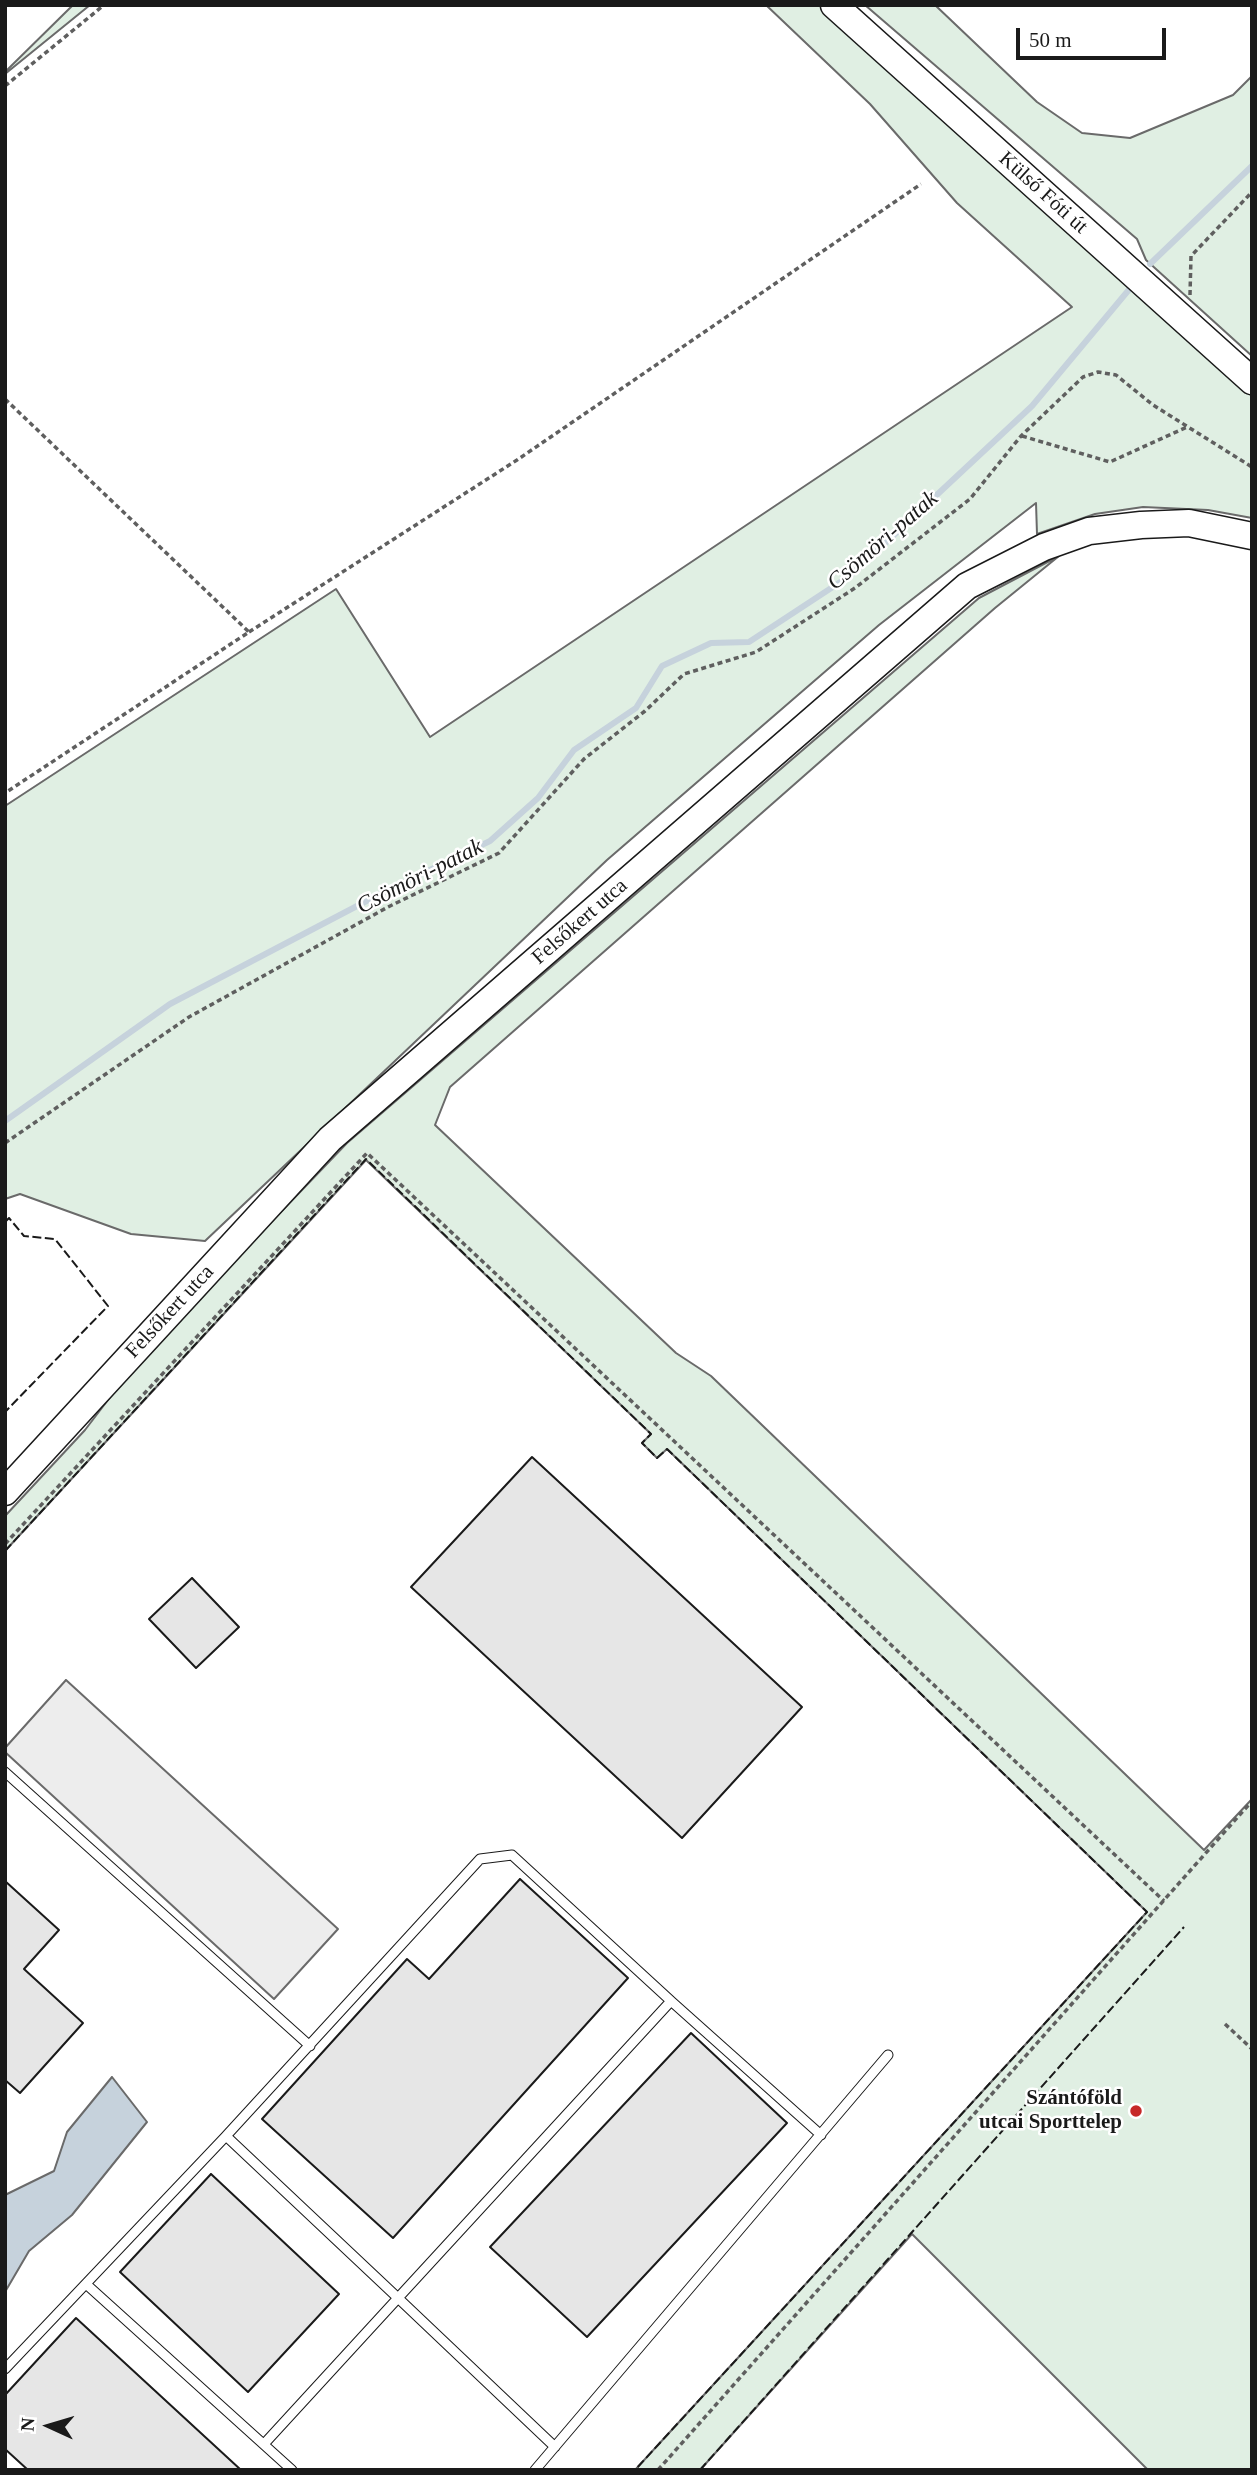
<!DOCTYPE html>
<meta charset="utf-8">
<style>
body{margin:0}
#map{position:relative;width:1257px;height:2475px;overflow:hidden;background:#fff;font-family:Georgia,serif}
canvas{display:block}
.frame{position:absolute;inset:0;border:7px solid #1a1a1a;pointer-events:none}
.north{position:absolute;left:14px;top:2391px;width:70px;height:70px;-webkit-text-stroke:5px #fff;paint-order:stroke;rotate:274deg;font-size:19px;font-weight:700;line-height:28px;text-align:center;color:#1a1a1a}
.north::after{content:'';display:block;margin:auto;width:24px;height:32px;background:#1a1a1a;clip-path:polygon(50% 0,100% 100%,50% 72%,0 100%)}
.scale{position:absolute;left:1016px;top:28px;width:150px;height:32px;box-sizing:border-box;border:4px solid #1a1a1a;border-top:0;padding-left:9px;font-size:21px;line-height:24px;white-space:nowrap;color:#1a1a1a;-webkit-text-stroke:5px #fff;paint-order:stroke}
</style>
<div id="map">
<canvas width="1257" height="2475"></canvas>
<div class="frame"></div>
<div class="north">N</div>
<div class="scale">50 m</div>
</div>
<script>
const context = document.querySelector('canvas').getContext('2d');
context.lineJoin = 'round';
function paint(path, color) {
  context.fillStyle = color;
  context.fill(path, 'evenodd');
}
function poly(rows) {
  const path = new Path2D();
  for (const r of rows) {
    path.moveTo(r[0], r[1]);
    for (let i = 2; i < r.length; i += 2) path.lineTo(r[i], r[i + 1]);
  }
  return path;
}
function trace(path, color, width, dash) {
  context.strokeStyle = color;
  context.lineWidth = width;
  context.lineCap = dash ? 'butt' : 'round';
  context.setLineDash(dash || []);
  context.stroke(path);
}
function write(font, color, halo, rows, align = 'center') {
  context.font = font + ' Georgia,serif';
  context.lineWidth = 5;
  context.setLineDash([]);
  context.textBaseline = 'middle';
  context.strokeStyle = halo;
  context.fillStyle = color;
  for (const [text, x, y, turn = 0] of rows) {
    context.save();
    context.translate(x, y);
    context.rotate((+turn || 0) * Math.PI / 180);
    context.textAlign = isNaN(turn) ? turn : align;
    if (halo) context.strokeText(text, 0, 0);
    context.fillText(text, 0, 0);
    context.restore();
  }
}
const green = poly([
 [73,5,90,5,5,74,5,72,73,5],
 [766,5,819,5,1110,263,1252,396,1252,518,1208,510,1143,507,1095,514,1037,534,1036,503,879,625,607,860,205,1241,131,1234,20,1194,5,1199,5,806,336,589,430,737,1072,307,957,203,870,104,766,5],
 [865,5,935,5,1037,102,1082,133,1130,138,1233,95,1252,76,1252,356,1146,260,1137,239,865,5],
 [1059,556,995,608,450,1087,435,1125,676,1353,711,1376,1204,1850,1252,1799,1252,2470,1148,2470,912,2234,700,2470,635,2470,1147,1912,667,1449,657,1458,642,1443,651,1434,366,1160,5,1551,5,1516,85,1430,137,1362,347,1143,979,598,1059,556]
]);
paint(green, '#e0efe3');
trace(green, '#6a6a6a', 2);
const parking = poly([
 [66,1680,338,1929,274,1999,5,1752,5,1748,66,1680]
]);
paint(parking, '#ededed');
trace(parking, '#6a6a6a', 2);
const water = poly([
 [112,2077,147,2122,72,2215,29,2251,5,2292,5,2195,54,2171,67,2132,112,2077]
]);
paint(water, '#c6d2dc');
trace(water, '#6a6a6a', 2);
trace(poly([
 [1150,264,1252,166],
 [5,1121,170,1004,378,895,490,841,538,798,574,750,636,708,662,666,711,643,749,642,851,575,1032,406,1132,286]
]), '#c6d2dc', 6);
const building = poly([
 [532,1457,802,1707,682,1838,411,1587,532,1457],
 [192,1578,239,1627,196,1668,149,1619,192,1578],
 [520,1879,628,1978,393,2238,262,2119,407,1959,429,1979,520,1879],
 [5,1881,59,1930,24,1969,83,2023,20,2093,5,2080,5,1881],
 [691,2033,787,2123,587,2337,490,2247,691,2033],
 [211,2174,339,2294,248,2392,120,2272,211,2174],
 [76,2318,241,2470,28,2470,5,2449,5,2395,76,2318]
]);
paint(building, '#e6e6e6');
trace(building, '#1a1a1a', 2);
const lane = poly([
 [5,1772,310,2046],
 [671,2001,821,2135],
 [86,2284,292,2470],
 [5,2369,226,2136],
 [264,2444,398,2298,671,2001,512,1855,480,1859,226,2136,398,2298,555,2447],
 [535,2470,888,2055]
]);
const secondary = poly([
 [834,5,1252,381],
 [5,1492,330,1139,967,586,1044,547,1089,531,1141,525,1189,523,1252,536]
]);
trace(lane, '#1a1a1a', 11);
trace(secondary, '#1a1a1a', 29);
trace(poly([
 [5,86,104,5],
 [1190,295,1191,256,1252,192],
 [5,399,249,632,5,793],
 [1022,436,1110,462,1187,427],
 [249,632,517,460,921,184],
 [5,1143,189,1017,388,907,499,853,584,759,645,711,684,674,756,652,855,588,970,499,1021,436,1083,377,1098,372,1116,375,1153,405,1252,467],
 [5,1544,367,1153,1164,1901],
 [1225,2024,1252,2049],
 [658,2470,1252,1801]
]), '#5f5f5f', 3.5, [5, 3.5]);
trace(lane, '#fff', 9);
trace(secondary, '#fff', 26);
trace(poly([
 [5,1222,9,1218,24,1236,55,1239,108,1306,5,1412],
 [5,1551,366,1159,651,1434,642,1443,657,1458,667,1449,1147,1912,635,2470],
 [700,2470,1184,1927]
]), '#1a1a1a', 2, [9, 3.5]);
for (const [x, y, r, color] of [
 [1136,2111,7,"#c62828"]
]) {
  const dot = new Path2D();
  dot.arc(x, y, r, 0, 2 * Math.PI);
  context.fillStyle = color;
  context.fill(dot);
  trace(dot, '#fff', 2.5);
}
write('21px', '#1a1a1a', '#fff', [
 ["Külső Fóti út",1043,193,42],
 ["Felsőkert utca",580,922,-41],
 ["Felsőkert utca",170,1312,-47]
]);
write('bold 21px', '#1a1a1a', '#fff', [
 ["Szántóföld",1122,2099],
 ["utcai Sporttelep",1122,2123]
], 'right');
write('italic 23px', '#1a1a1a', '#fff', [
 ["Csömöri-patak",883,541,-41],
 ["Csömöri-patak",420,877,-27]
]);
</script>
